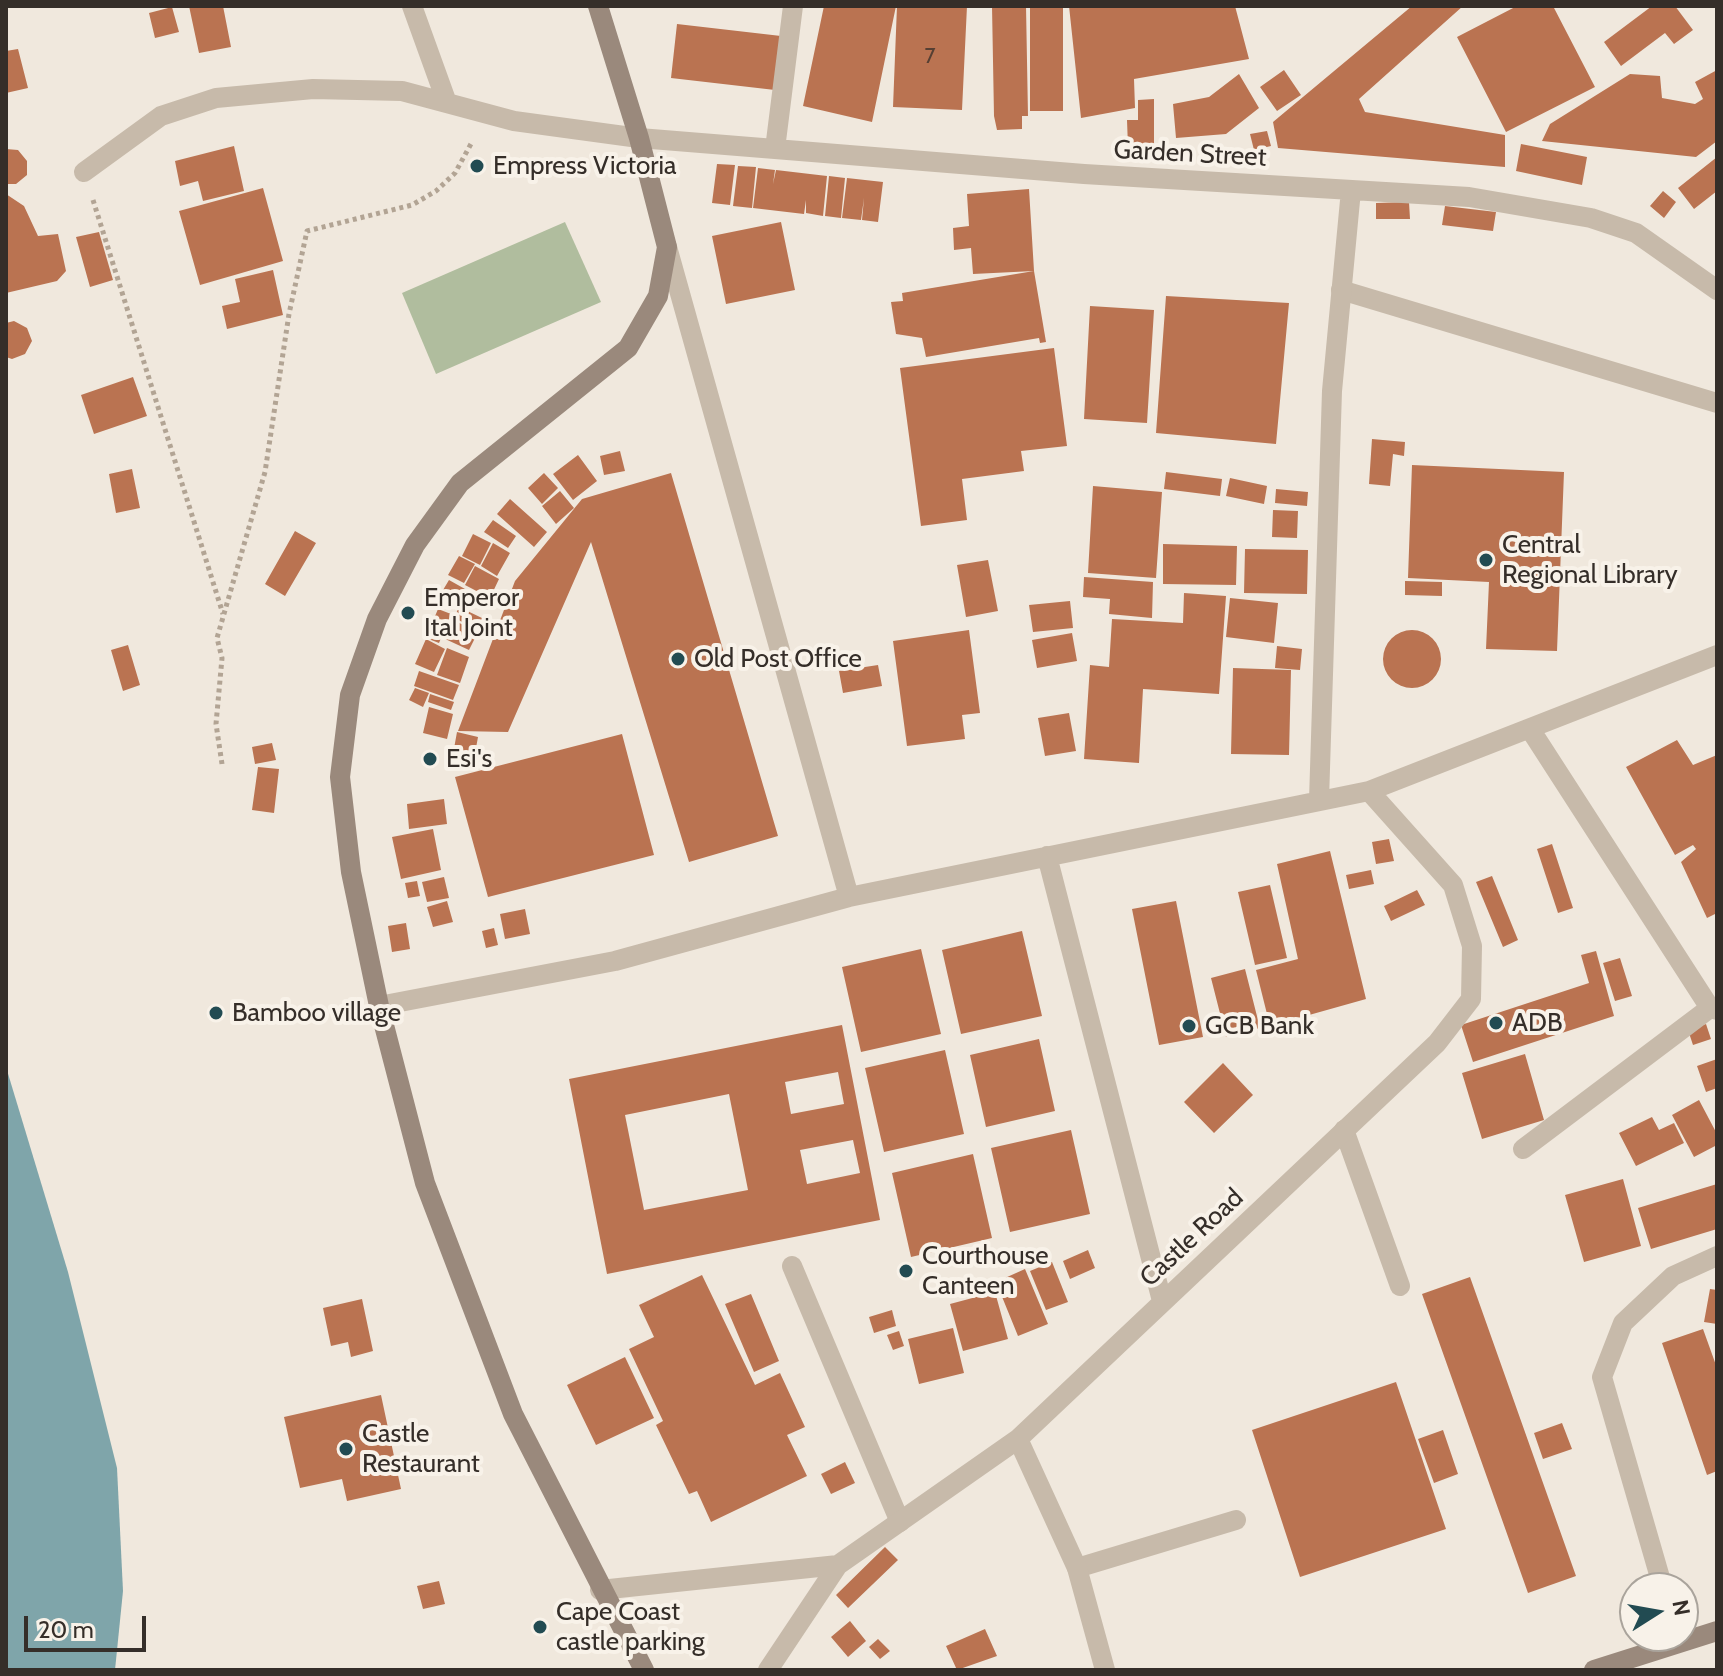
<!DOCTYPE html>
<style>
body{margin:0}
#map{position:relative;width:1723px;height:1676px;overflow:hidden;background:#f0e8dd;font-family:Cabin,sans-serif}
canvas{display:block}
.frame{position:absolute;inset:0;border:8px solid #352e29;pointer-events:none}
.north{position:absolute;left:1619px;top:1572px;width:80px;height:80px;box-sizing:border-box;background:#f8f2e9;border:2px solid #aaa49c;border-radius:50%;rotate:79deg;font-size:22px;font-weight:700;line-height:32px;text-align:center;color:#352e29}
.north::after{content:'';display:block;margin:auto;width:28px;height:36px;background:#224b52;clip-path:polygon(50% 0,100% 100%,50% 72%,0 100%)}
.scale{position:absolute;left:24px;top:1616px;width:122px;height:36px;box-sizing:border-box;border:4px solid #352e29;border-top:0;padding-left:10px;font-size:24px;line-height:28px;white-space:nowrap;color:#352e29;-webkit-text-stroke:6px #f8f2e9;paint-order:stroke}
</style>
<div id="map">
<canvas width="1723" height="1676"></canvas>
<div class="frame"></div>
<div class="north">N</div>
<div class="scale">20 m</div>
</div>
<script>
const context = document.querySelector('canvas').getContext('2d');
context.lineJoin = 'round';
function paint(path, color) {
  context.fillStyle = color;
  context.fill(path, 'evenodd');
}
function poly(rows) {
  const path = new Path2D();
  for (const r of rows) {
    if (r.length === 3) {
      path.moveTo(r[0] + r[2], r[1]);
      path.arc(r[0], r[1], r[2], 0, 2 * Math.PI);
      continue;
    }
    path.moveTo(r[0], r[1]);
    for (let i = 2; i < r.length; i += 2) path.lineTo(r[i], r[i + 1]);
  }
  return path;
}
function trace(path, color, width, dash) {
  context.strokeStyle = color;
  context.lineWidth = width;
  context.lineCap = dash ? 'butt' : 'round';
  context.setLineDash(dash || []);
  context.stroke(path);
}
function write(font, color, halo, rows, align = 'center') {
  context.font = font + ' Cabin,sans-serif';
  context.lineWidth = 8;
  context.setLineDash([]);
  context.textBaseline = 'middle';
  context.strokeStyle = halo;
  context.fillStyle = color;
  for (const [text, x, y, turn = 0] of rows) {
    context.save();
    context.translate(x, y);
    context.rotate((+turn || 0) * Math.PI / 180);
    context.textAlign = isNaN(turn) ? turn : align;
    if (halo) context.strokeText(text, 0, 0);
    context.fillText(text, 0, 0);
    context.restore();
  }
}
paint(poly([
 [565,222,601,302,436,374,402,293]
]), '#b0bd9e');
paint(poly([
 [6,1067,68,1272,117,1468,123,1591,115,1670,6,1670]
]), '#7fa5aa');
paint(poly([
 [189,6,223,6,231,47,199,53],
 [824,6,896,6,872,122,803,106],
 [897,6,967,6,962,110,893,107],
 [992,6,1026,6,1028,116,1022,116,1022,129,997,130,994,116],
 [1030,6,1063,6,1063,111,1030,111],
 [1069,6,1235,6,1249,59,1134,79,1135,108,1081,118],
 [1412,6,1463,6,1359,99,1365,112,1505,135,1505,167,1278,148,1273,122],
 [1517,6,1553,6,1595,87,1506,132,1457,37],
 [1652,6,1675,6,1693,30,1674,44,1665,33,1621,66,1604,42],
 [172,7,179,32,155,38,149,13],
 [677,24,781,36,775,90,671,78],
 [18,49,28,88,6,93,6,51],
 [1284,70,1301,95,1277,111,1260,87],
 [1717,70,1717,141,1696,157,1542,141,1550,124,1630,74,1660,76,1662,98,1695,104,1703,99,1695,82],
 [1239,74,1259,108,1226,134,1176,138,1173,104,1209,97],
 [1154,99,1154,151,1128,147,1127,120,1138,120,1138,100],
 [1267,131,1271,146,1254,150,1250,134],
 [1521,144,1587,157,1582,185,1516,171],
 [234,146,244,191,203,201,198,181,180,186,175,161],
 [6,149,18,150,27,161,27,175,16,184,6,184],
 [1717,157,1717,191,1694,209,1678,188],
 [717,164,735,165,730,205,712,203],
 [738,166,756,167,752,208,733,206],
 [758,168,775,170,773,184,776,170,827,176,823,216,806,213,806,200,804,214,753,208],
 [829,176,845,178,841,218,825,216],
 [847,178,883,182,878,222,862,220,864,198,861,220,842,218],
 [263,188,283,261,200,285,179,211],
 [1029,189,1034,271,973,274,971,248,954,250,953,228,969,226,967,194],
 [1663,191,1676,202,1664,218,1650,206],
 [6,194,24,206,38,236,58,234,66,271,57,281,6,293],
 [1409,202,1410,219,1376,219,1376,203],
 [1445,206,1496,212,1493,231,1442,225],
 [781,222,795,290,726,304,712,236],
 [99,232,113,280,90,287,76,237],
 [273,270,283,315,227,329,222,306,240,302,235,279],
 [1034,271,1046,342,1040,343,1039,338,926,357,922,338,896,334,891,302,903,301,902,293],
 [1166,296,1289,303,1276,444,1156,433],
 [1090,306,1154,310,1147,423,1084,419],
 [14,321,27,328,32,341,25,354,12,359,6,357,6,323],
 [1054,348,1067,446,1021,451,1024,471,962,479,967,520,921,526,900,368],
 [133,377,147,416,94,434,81,395],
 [1372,439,1405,442,1404,456,1393,454,1390,486,1369,484],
 [620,451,625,471,604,475,600,456],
 [578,455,597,481,573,500,553,474],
 [1412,465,1564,472,1557,651,1486,649,1489,582,1408,578],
 [132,469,140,508,116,513,109,474],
 [1166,472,1222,479,1220,496,1164,489],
 [544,473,558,488,542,504,528,488],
 [671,473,778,836,689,862,591,542,508,732,458,731,515,581,582,499],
 [1230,478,1267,486,1264,504,1226,496],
 [1093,486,1162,492,1156,578,1088,573],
 [1276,489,1308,492,1307,506,1275,503],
 [560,491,574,508,556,524,542,506],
 [510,499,547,532,534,547,497,514],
 [1273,510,1298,511,1297,538,1272,537],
 [493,520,516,536,508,548,484,532],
 [295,531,316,543,285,596,265,584],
 [473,534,491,543,480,565,462,556],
 [493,543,510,553,497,576,481,566],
 [1163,544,1237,546,1236,585,1163,584],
 [1245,549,1308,550,1307,594,1244,593],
 [459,556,475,564,464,583,448,575],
 [988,560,998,611,966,617,957,565],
 [475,566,499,579,490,598,465,585],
 [1084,577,1153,582,1152,618,1109,614,1110,599,1083,597],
 [449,580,465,589,452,610,437,600],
 [1405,581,1442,582,1442,596,1405,595],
 [1184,593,1226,596,1219,694,1143,689,1139,763,1084,759,1090,665,1109,667,1112,619,1183,623],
 [1230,598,1278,603,1274,643,1226,637],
 [1070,601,1073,628,1033,632,1029,605],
 [459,607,482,618,477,629,454,618],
 [438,609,451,614,439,643,426,638],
 [451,619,478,632,469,650,443,638],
 [969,630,980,713,962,715,965,739,907,746,893,641],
 [1412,659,29],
 [1072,633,1077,661,1037,668,1032,640],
 [426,639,445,649,434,672,415,664],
 [128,645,140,685,123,691,111,650],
 [1277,646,1302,649,1300,670,1275,668],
 [447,648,469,657,460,683,437,675],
 [878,665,882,686,843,693,839,671],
 [1233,668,1291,670,1289,755,1231,754],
 [419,671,459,685,453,700,414,686],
 [415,688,429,693,423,707,409,700],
 [430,694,454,702,451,710,428,702],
 [429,707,453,714,447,739,423,733],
 [1069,713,1076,751,1045,756,1038,718],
 [457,732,478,737,474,759,453,754],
 [622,734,654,855,488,897,455,777],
 [1677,740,1693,765,1717,755,1717,913,1707,918,1681,862,1696,849,1693,845,1675,855,1626,767],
 [272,743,276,760,255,764,252,747],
 [258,767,279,769,274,813,252,810],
 [444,799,447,824,409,829,407,804],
 [433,829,441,870,401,879,392,837],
 [1389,839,1394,861,1376,864,1372,842],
 [1552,844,1573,908,1558,913,1537,849],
 [1330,851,1366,999,1270,1026,1256,970,1298,959,1277,864],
 [1371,870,1374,884,1349,889,1346,875],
 [1492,876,1518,940,1503,947,1476,882],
 [444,877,449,898,427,902,422,882],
 [417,881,420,896,408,898,405,883],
 [1270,885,1287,958,1255,965,1238,892],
 [1417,890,1425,905,1391,921,1384,906],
 [447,901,453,922,433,927,427,907],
 [1176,901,1203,1037,1159,1045,1132,909],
 [525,909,530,934,505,939,500,914],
 [406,923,410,949,392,952,388,926],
 [494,928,498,945,486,948,482,931],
 [1022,931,1042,1016,961,1034,942,950],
 [921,949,941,1034,861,1052,842,967],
 [1596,951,1614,1016,1473,1062,1461,1025,1589,983,1581,955],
 [1620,958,1632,996,1615,1001,1603,963],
 [1245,969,1260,1028,1226,1037,1211,978],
 [1706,1024,1711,1039,1693,1045,1688,1030],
 [842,1025,880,1220,607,1274,569,1079],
 [838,1072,844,1104,791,1114,785,1082],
 [729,1094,748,1190,644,1210,625,1115],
 [853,1140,860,1173,807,1184,800,1150],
 [1039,1039,1055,1111,986,1127,970,1055],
 [945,1050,964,1134,884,1152,865,1068],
 [1525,1054,1544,1120,1482,1139,1462,1073],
 [1717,1059,1717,1088,1706,1092,1697,1066],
 [1223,1063,1253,1095,1214,1133,1184,1102],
 [1699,1100,1717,1134,1717,1145,1694,1157,1672,1115],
 [1652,1117,1659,1130,1674,1123,1684,1143,1636,1166,1619,1133],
 [1071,1130,1090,1214,1010,1232,991,1148],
 [973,1154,992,1238,911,1257,892,1173],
 [1623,1179,1641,1246,1584,1262,1565,1195],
 [1717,1184,1717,1229,1651,1249,1638,1208],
 [1088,1250,1095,1268,1070,1279,1063,1261],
 [1052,1262,1068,1302,1046,1310,1030,1271],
 [1025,1269,1048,1324,1018,1336,996,1282],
 [702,1275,755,1385,780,1373,805,1427,787,1435,807,1476,711,1522,697,1491,689,1494,656,1425,663,1421,629,1349,654,1337,639,1305],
 [1470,1277,1576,1576,1528,1593,1422,1294],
 [1710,1289,1717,1290,1717,1324,1704,1322],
 [995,1292,1008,1339,963,1351,950,1304],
 [751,1294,779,1361,754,1372,725,1304],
 [362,1299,373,1351,351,1357,348,1342,331,1346,323,1308],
 [892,1310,896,1326,874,1333,869,1317],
 [953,1328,964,1373,919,1384,908,1339],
 [1703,1329,1717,1368,1717,1471,1707,1475,1662,1343],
 [899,1331,904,1346,893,1350,887,1335],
 [625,1357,654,1418,596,1445,567,1385],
 [1396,1382,1446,1529,1300,1577,1252,1430],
 [381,1395,401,1489,347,1501,342,1479,300,1488,284,1417],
 [1562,1423,1572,1449,1543,1459,1534,1433],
 [1443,1430,1458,1474,1434,1483,1418,1439],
 [845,1462,855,1483,831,1494,821,1474],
 [885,1547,898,1560,848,1608,836,1595],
 [439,1581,445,1604,423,1609,417,1586],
 [850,1621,866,1641,848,1657,831,1637],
 [985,1629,997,1656,957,1670,946,1646],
 [878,1639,890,1651,880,1659,869,1647]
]), '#ba7351');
trace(poly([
 [93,200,223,614],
 [222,764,216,724,222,658,217,638,265,472,289,314,307,231,412,205,436,191,455,173,472,142]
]), '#b2a494', 5, [4, 4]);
trace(poly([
 [412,6,447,103],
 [84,172,161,116,216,98,313,89,402,91,514,121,639,138],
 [1341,290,1717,403],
 [1344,1130,1400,1286],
 [1523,1149,1710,1008],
 [792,1266,900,1522],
 [1077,1568,1236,1520],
 [1663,1588,1602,1377,1623,1323,1673,1276,1717,1256]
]), '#c7baaa', 20);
trace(poly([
 [639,138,1084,174,1469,197,1591,218,1636,233,1717,290],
 [775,149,793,6],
 [1530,729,1710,1008,1717,1010],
 [1319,800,1332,391,1351,190],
 [1047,856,1162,1301],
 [849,897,1369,791,1717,655],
 [379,1006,615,961,849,897,667,247],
 [1018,1439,1077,1568,1105,1670],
 [600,1590,838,1565],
 [768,1670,838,1565,1018,1439,1437,1043,1471,999,1472,946,1453,885,1369,791]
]), '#c7baaa', 20);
trace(poly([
 [598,6,639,138,667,247,658,296,628,348,460,483,415,545,377,619,350,695,340,777,351,872,379,1006,425,1183,513,1414,644,1670],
 [1594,1670,1717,1631]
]), '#9a897c', 20);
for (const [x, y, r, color] of [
 [477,166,8,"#224b52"],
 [1486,560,8,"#224b52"],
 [408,613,8,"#224b52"],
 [678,659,8,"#224b52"],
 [430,759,8,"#224b52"],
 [216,1013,8,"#224b52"],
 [1496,1023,8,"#224b52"],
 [1189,1026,8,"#224b52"],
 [906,1271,8,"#224b52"],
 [346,1449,8,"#224b52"],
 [540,1627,8,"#224b52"]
]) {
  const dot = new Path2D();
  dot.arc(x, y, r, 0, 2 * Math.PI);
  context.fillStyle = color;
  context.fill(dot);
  trace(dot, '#f8f2e9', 3);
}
write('22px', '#563f33', null, [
 ["7",930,57]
]);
write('26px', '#352e29', '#f8f2e9', [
 ["Garden Street",1190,154,3],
 ["Castle Road",1192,1238,-43]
]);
write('26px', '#352e29', '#f8f2e9', [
 ["Empress Victoria",493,166],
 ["Central",1502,545],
 ["Regional Library",1502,575],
 ["Emperor",424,598],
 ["Ital Joint",424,628],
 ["Old Post Office",694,659],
 ["Esi's",446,759],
 ["Bamboo village",232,1013],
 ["ADB",1512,1023],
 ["GCB Bank",1205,1026],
 ["Courthouse",922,1256],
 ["Canteen",922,1286],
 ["Castle",362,1434],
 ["Restaurant",362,1464],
 ["Cape Coast",556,1612],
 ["castle parking",556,1642]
], 'left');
</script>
